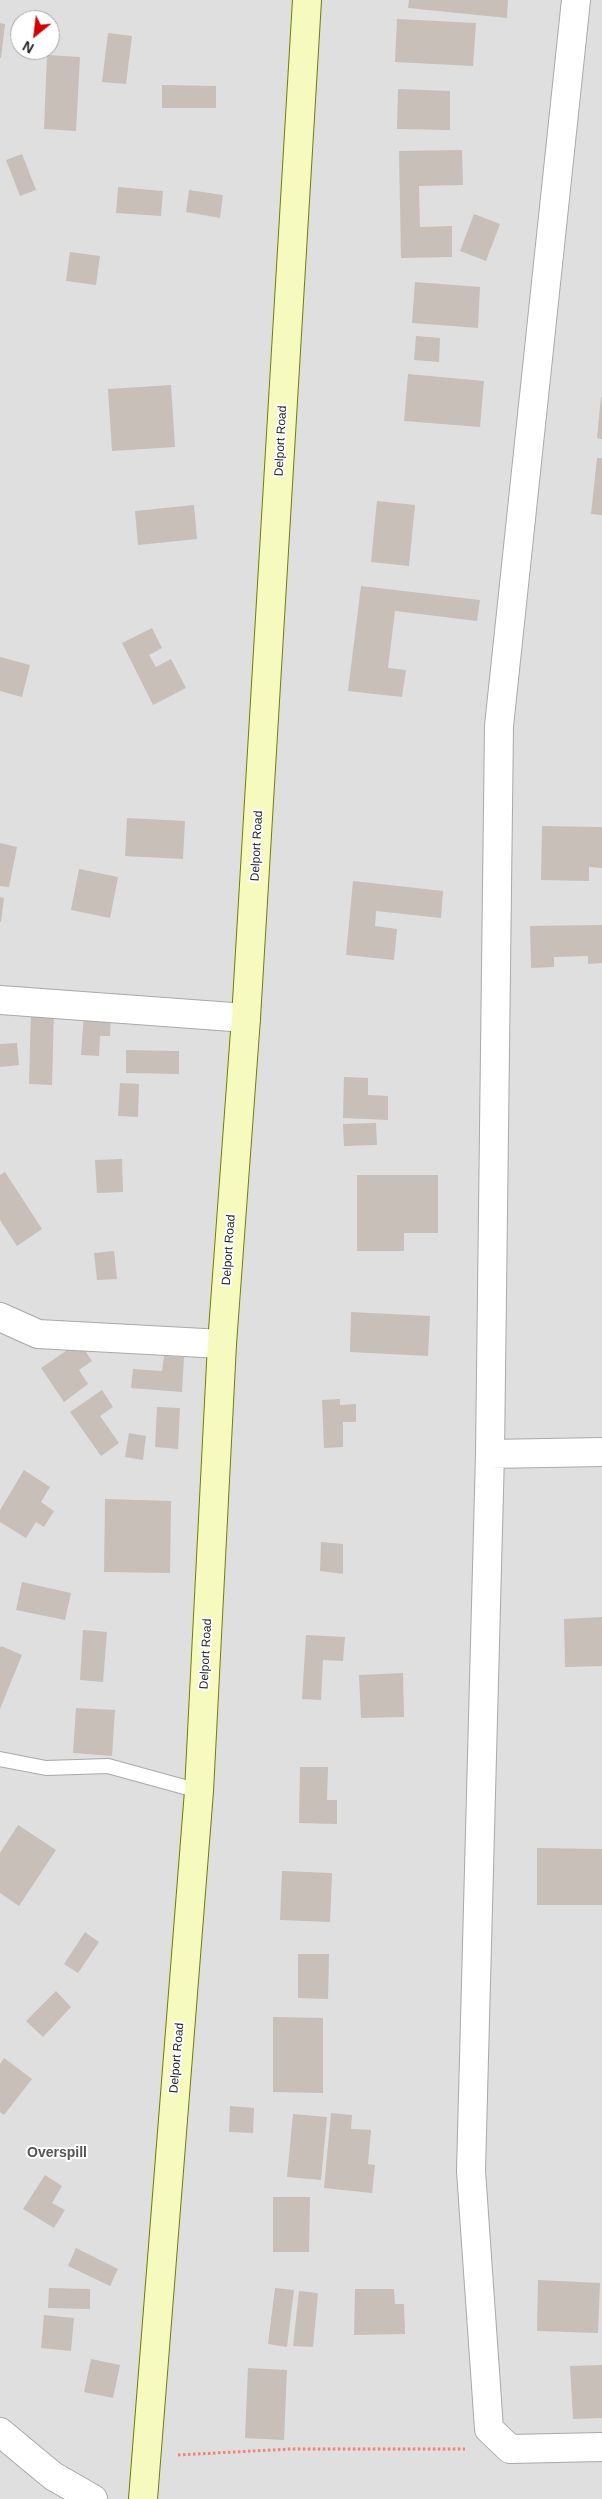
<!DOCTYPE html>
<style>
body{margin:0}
#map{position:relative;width:602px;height:2499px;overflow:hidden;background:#f2efe9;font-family:Arial,sans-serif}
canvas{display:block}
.north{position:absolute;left:10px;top:10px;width:50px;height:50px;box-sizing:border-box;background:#fff;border:1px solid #a7a7a7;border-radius:50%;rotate:209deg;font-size:14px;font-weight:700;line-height:20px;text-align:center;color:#222}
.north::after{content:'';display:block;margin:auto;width:18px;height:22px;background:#d40000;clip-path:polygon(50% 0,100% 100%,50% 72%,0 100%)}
</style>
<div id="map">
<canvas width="602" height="2499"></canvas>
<div class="north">N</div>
</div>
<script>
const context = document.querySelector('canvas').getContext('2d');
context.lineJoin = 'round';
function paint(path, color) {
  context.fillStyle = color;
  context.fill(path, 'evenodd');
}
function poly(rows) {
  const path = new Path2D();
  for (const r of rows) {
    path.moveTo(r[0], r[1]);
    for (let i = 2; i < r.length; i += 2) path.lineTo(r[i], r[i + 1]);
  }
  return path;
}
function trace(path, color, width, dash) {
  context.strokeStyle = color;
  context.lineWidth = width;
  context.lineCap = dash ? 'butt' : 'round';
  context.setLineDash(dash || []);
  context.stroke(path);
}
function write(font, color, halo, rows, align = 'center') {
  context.font = font + ' Arial,sans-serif';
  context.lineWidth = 4;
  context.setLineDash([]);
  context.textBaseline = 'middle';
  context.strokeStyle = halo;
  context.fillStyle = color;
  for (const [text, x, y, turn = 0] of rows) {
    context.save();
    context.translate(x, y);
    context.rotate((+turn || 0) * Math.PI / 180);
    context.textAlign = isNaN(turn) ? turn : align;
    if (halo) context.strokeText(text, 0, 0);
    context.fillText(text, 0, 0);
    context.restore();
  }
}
paint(poly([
 [0,0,602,0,602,2499,0,2499],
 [20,20,50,20,50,50,20,50]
]), '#e0dfdf');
paint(poly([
 [409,0,508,0,507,18,408,8],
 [397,19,476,23,473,66,395,62],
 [0,23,5,24,1,58,0,58],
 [108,33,132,36,126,84,102,82],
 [47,55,80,57,76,131,44,129],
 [162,85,216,86,216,108,162,108],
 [398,89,450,91,450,130,397,129],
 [462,150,463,185,419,186,420,227,452,226,452,257,401,258,399,151],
 [22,154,36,190,20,196,6,160],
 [118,187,163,191,161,216,116,213],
 [189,190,223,195,220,218,186,212],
 [474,214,500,224,486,261,460,251],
 [70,252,100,256,96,285,66,281],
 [415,282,480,287,478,328,412,323],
 [416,336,440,338,439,362,414,360],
 [408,374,484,381,480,427,404,421],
 [171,385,175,447,112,451,108,389],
 [601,397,602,397,602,439,597,438],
 [597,458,602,458,602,515,591,514],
 [377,501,415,505,409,566,371,562],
 [194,505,197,539,138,545,135,511],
 [361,586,480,600,477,621,395,611,388,668,406,670,402,697,348,691],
 [152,628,162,648,149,655,156,667,171,659,186,688,153,705,122,643],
 [0,657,30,665,22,697,0,691],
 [127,818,185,821,183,859,125,856],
 [542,826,602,827,602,868,589,867,589,881,541,880],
 [0,843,17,847,9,887,0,886],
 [79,869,118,877,110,918,71,910],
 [353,881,443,891,441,918,376,911,375,926,397,929,394,960,346,955],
 [0,897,4,898,1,922,0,922],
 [602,925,602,963,588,964,588,956,554,957,554,967,531,968,530,926],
 [31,1011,54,1011,52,1085,29,1084],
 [84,1013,111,1014,110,1036,100,1036,99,1056,81,1055],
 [17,1043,19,1065,0,1067,0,1044],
 [126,1050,179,1051,179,1074,126,1073],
 [344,1077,368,1078,368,1095,388,1096,388,1120,343,1118],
 [120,1083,139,1084,138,1117,118,1116],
 [376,1123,377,1145,344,1146,343,1124],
 [122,1159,123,1192,97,1193,95,1160],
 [5,1172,42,1229,17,1246,0,1220,0,1175],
 [357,1175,438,1175,438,1233,404,1233,404,1251,357,1251],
 [114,1251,117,1279,97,1280,94,1253],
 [351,1312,430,1316,428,1356,350,1352],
 [79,1342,92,1361,79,1370,88,1384,64,1402,41,1368],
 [164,1356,184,1357,182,1392,131,1388,133,1369,162,1371],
 [102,1390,113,1407,100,1416,119,1443,101,1456,70,1412],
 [340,1399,340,1405,356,1404,356,1422,343,1422,343,1447,324,1448,322,1400],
 [157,1407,180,1408,178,1449,155,1447],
 [129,1433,146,1436,143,1460,125,1457],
 [24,1470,50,1487,41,1502,54,1511,44,1527,36,1522,26,1538,0,1522,0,1510],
 [105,1499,171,1501,170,1573,104,1572],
 [321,1542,343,1544,343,1574,320,1571],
 [22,1582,71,1593,65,1620,16,1610],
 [602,1617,602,1666,565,1667,564,1619],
 [83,1630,107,1632,103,1682,80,1680],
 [306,1635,345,1637,343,1661,323,1660,321,1700,302,1699],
 [1,1646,22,1655,0,1709,0,1648],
 [403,1673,404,1717,361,1718,359,1675],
 [76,1708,115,1710,112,1756,73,1753],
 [300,1767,328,1767,327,1800,337,1800,337,1824,299,1823],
 [18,1825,56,1850,19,1906,0,1893,0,1853],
 [537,1848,602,1849,602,1905,537,1905],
 [282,1871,332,1873,330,1922,280,1920],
 [85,1932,99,1942,78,1973,64,1964],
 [298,1954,329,1954,328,1999,298,1998],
 [56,1991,71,2007,43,2037,26,2021],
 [273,2017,323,2018,323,2093,273,2092],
 [4,2058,32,2079,4,2115,0,2112,0,2064],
 [230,2106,254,2108,253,2133,229,2132],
 [331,2113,352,2115,351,2129,371,2130,368,2164,375,2165,372,2193,324,2188],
 [293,2114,327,2117,321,2180,287,2177],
 [45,2175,62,2186,52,2203,65,2210,54,2228,23,2209],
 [273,2197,310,2197,309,2252,273,2252],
 [76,2248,118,2269,110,2286,68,2266],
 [538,2280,600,2283,598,2333,537,2331],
 [49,2288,90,2289,90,2309,48,2308],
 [275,2288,294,2290,287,2347,268,2344],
 [355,2289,394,2289,395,2304,404,2304,405,2334,354,2335],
 [299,2291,318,2293,313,2347,293,2346],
 [44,2315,74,2318,71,2351,41,2348],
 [91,2359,120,2365,113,2398,84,2392],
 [602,2365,602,2418,573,2419,570,2366],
 [248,2368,287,2370,284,2440,245,2438]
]), '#c7bfb8');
const lane = poly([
 [0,1759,46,1768,108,1766,199,1791]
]);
const street = poly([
 [576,0,499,726,490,1454,471,2171,489,2429,510,2449,602,2447],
 [0,1000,246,1018],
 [0,1317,38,1334,222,1344],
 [490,1454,602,1452],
 [0,2432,53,2476,93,2499]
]);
const secondary = poly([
 [143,2499,199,1791,222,1344,246,1018,307,0]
]);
trace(lane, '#a9a9a9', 16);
trace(street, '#a9a9a9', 30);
trace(secondary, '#707d05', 30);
trace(poly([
 [178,2455,290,2449,465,2449]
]), '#fa8072', 3, [2.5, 2.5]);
trace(lane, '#fff', 14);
trace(street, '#fff', 28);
trace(secondary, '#f7fabf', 28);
write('12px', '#222', '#fff', [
 ["Delport Road",281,441,-87],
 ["Delport Road",257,846,-87],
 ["Delport Road",229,1250,-86],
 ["Delport Road",206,1654,-87],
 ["Delport Road",177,2058,-85]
]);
write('bold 14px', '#555', '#fff', [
 ["Overspill",57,2153]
]);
</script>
